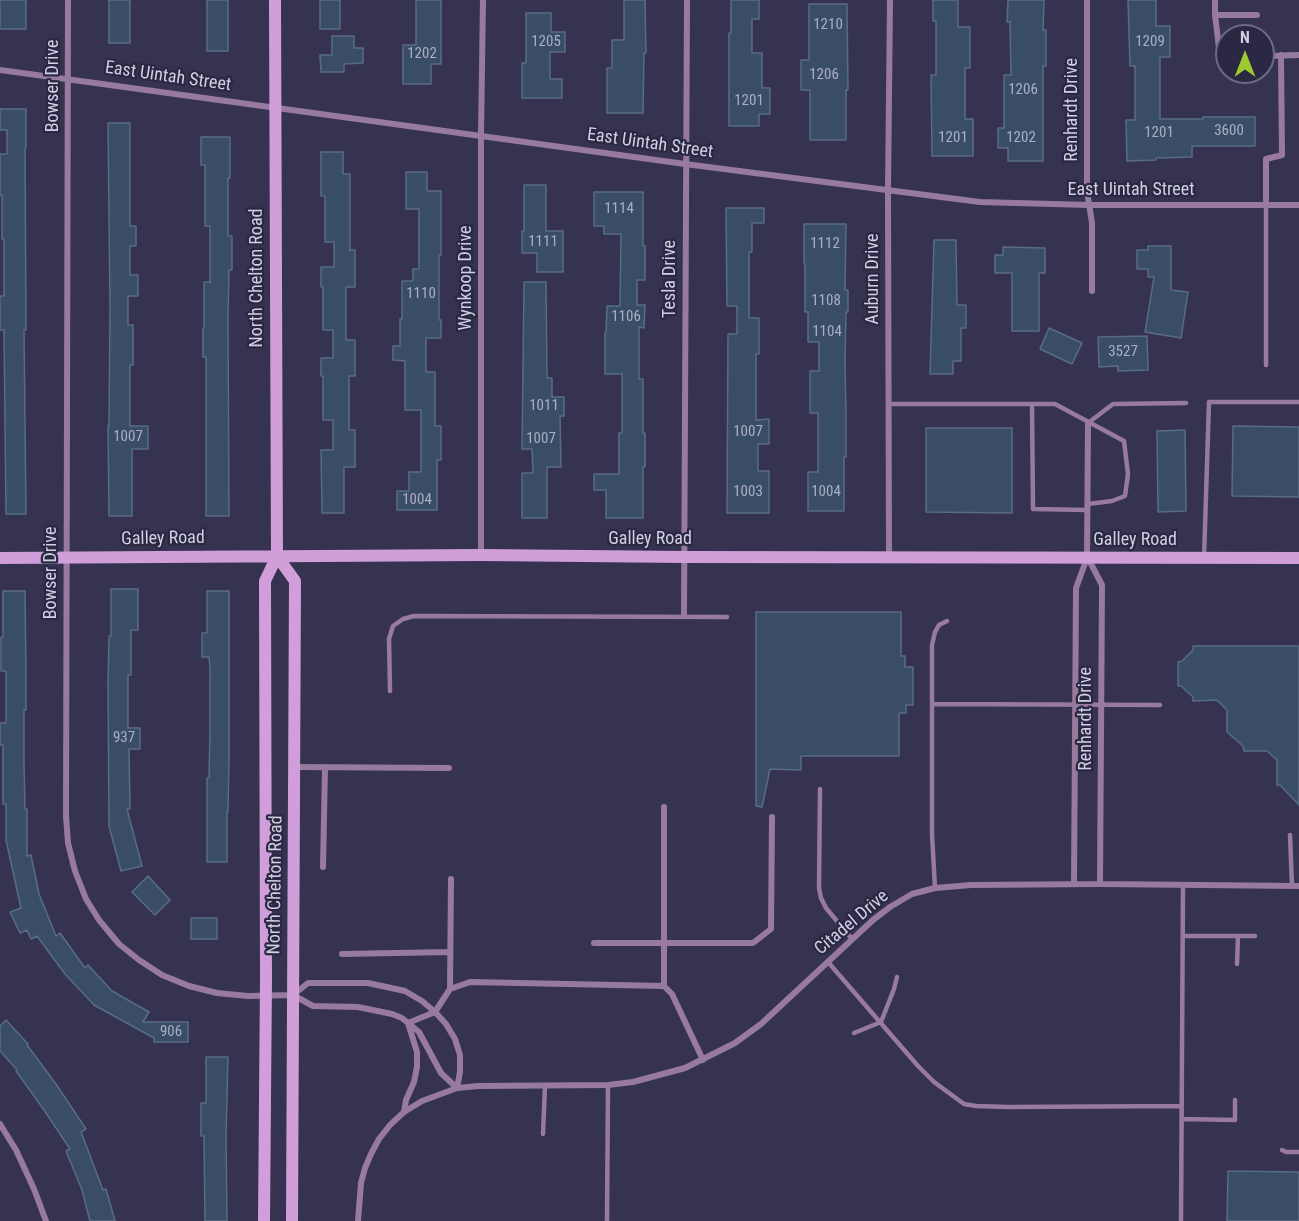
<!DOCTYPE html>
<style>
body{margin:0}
#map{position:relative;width:1299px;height:1221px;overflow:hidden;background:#35334f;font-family:"Roboto Condensed",sans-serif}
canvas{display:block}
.north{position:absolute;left:1215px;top:24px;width:60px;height:60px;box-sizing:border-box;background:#2b2844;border:2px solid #6d6b83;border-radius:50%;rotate:0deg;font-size:16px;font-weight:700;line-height:24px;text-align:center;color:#d0d0e2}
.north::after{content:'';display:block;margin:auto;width:21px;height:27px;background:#9dca30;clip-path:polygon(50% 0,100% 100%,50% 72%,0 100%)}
</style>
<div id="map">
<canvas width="1299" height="1221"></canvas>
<div class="north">N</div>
</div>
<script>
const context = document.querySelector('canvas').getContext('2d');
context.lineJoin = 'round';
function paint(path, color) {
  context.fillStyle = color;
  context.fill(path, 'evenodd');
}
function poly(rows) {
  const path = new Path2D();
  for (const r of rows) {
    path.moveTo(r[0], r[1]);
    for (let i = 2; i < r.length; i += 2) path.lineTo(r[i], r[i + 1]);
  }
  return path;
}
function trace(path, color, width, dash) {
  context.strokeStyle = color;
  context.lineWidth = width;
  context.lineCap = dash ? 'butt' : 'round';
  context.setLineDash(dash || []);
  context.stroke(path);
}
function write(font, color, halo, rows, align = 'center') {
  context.font = font + ' "Roboto Condensed",sans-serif';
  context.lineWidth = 4.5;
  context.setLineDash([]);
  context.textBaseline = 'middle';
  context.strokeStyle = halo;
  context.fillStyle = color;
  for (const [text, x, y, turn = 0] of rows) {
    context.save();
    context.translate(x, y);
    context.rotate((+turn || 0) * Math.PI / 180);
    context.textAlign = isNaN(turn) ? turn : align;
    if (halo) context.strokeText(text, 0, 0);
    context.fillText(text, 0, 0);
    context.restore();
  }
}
const building = poly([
 [0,0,26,0,26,29,0,29,0,0],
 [109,0,130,0,130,43,109,43,109,0],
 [207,0,228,0,228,51,207,51,207,0],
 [320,0,340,0,340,29,320,29,320,0],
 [416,0,441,0,441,64,431,64,431,84,403,84,403,45,416,45,416,0],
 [624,0,645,0,646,53,644,53,643,113,607,113,607,68,612,68,612,40,624,40,624,0],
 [731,0,759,0,759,19,752,19,752,53,762,53,762,88,770,88,770,114,759,114,759,126,729,126,729,33,731,33,731,0],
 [933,0,958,0,958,27,970,27,970,68,965,68,965,119,973,119,973,156,932,156,931,75,936,75,936,21,933,21,933,0],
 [1008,0,1044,0,1043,30,1046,30,1046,66,1043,66,1043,161,1008,161,1008,148,998,148,998,128,1004,128,1004,75,1011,75,1010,22,1007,22,1008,0],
 [1128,0,1156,0,1156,26,1170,26,1170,57,1160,57,1160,119,1203,119,1203,117,1255,117,1255,146,1192,146,1192,157,1156,158,1156,160,1127,161,1126,120,1135,120,1135,66,1130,66,1128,0],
 [809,4,847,4,848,90,846,90,846,140,810,140,810,90,801,90,801,60,809,60,809,4],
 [526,13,551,13,551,32,565,32,565,52,550,52,550,79,562,79,562,98,522,98,522,63,526,63,526,13],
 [332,36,354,36,354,48,363,48,363,63,344,64,344,72,321,72,320,55,332,55,332,36],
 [0,109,26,109,26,147,25,147,26,330,24,330,26,514,6,514,4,330,0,330,0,296,4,296,4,239,2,239,2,195,0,195,0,154,7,154,7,130,0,130,0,109],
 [108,123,130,123,130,226,136,226,136,246,130,246,130,275,138,275,138,296,128,296,128,325,133,325,133,365,130,365,130,426,148,426,148,449,132,449,132,516,109,516,108,426,109,426,110,309,108,123],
 [201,137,230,137,230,178,228,178,228,236,232,236,232,270,229,270,228,317,229,516,206,516,206,357,203,357,203,328,204,328,204,282,210,282,210,226,205,226,205,165,201,165,201,137],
 [321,152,343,152,343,174,350,174,350,250,355,250,355,287,346,287,346,340,355,340,355,376,349,376,349,430,355,430,355,467,344,467,344,513,322,513,321,450,333,450,333,420,323,420,323,376,321,376,321,358,333,358,333,330,323,330,323,287,321,287,321,267,334,267,334,242,325,242,325,196,321,196,321,152],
 [406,172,427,172,427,191,441,191,441,255,439,255,439,320,441,320,441,338,426,338,426,372,435,372,435,426,441,426,441,460,437,460,437,510,397,510,397,491,409,491,409,472,421,472,421,410,405,410,405,361,393,360,393,346,400,346,400,319,402,319,402,281,413,281,413,269,419,269,419,209,406,209,406,172],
 [524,185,546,185,546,231,563,231,563,272,537,272,537,253,522,253,522,231,524,231,524,185],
 [594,192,643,192,643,246,645,246,645,280,637,280,637,305,645,305,644,328,639,327,639,379,643,379,643,433,645,433,645,467,643,467,643,518,606,518,606,490,594,490,594,474,619,474,619,433,622,433,622,374,605,374,605,333,606,333,607,306,620,306,621,234,604,234,604,226,594,226,594,192],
 [726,208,764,208,764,223,752,223,752,252,749,252,749,318,759,318,759,354,756,354,756,420,769,419,769,444,758,444,758,471,769,471,769,513,727,513,728,334,737,334,737,306,727,306,726,208],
 [804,224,846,224,845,290,848,290,848,312,846,312,845,361,846,413,846,457,844,457,844,511,808,511,808,472,818,472,818,413,810,413,810,371,819,371,819,342,808,342,808,312,805,312,805,264,804,264,804,224],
 [934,240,956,240,957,305,966,305,966,328,961,328,961,361,953,361,953,374,930,374,934,240],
 [1148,246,1171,246,1171,290,1188,292,1181,338,1145,332,1154,277,1148,277,1148,269,1137,269,1137,250,1148,250,1148,246],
 [1003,247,1045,248,1045,273,1039,273,1039,331,1012,331,1012,273,995,273,995,255,1003,255,1003,247],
 [524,282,546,282,547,378,552,378,552,397,564,397,564,416,560,416,561,467,547,467,547,518,522,518,522,473,533,473,532,449,522,449,524,282],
 [1049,328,1082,343,1072,364,1040,349,1049,328],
 [1147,336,1148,370,1118,371,1118,366,1099,367,1098,337,1147,336],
 [1233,426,1299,427,1299,497,1232,496,1233,426],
 [926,428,1012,428,1012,513,926,512,926,428],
 [1185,430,1186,511,1158,512,1157,431,1185,430],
 [111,589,138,589,138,630,131,630,131,675,128,675,128,728,140,728,140,749,129,749,130,809,127,809,142,866,121,871,109,826,108,682,109,636,111,636,111,589],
 [3,591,25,591,26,677,26,710,24,710,24,763,25,809,27,809,27,856,31,855,39,894,56,936,60,933,85,968,88,965,112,991,149,1012,143,1022,188,1022,188,1042,154,1042,154,1038,94,1005,65,974,37,936,31,939,27,930,20,933,10,912,21,908,6,840,6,804,3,804,3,745,0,745,0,723,6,723,6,671,1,671,1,637,3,637,3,591],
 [207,591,229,591,229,761,228,812,227,812,227,862,207,862,207,778,209,778,210,729,210,668,209,657,202,657,202,633,207,633,207,591],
 [756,612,901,612,901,656,905,656,905,667,913,667,913,705,906,705,906,713,899,713,899,756,801,756,801,770,770,769,762,807,756,806,756,612],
 [1193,646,1299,646,1299,805,1280,785,1277,785,1277,760,1267,751,1244,751,1243,746,1227,732,1227,710,1217,700,1193,701,1193,697,1181,686,1178,686,1178,662,1182,661,1193,650,1193,646],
 [148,876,170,900,155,915,132,892,148,876],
 [191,918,217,918,217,939,191,939,191,918],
 [6,1020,28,1044,27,1045,56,1084,86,1129,81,1132,103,1190,106,1189,115,1221,90,1221,82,1190,66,1151,70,1149,44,1110,16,1071,17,1070,0,1051,0,1026,6,1020],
 [206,1057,228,1057,226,1136,227,1221,205,1221,204,1136,201,1136,201,1103,206,1103,206,1057],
 [1228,1171,1299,1172,1299,1221,1227,1221,1228,1171]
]);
paint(building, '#3a4d67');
trace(building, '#586c87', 1.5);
trace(poly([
 [1266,204,1266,365],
 [889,404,1055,404,1124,441,1128,474,1125,496,1112,501,1088,504],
 [1032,404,1033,509,1087,510],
 [1088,423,1113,404,1186,403],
 [1204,558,1209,402,1299,402],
 [390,691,389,639,393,626,403,619,414,616,727,617],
 [932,704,1160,705],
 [820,789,819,888,821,898,826,908,852,939],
 [1290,835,1292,886],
 [935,888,932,834,932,645,935,632,939,625,947,621],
 [1183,936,1255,936],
 [828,962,918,1066,934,1082,964,1104,976,1106,1008,1107,1182,1106],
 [1237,964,1238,936],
 [854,1033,881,1022,894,989,897,977],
 [1182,1119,1235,1120,1235,1100],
 [543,1134,545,1086],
 [1282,1150,1286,1152,1299,1152],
 [607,1221,608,1085],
 [1181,1221,1183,885]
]), '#987a9f', 4.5);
trace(poly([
 [68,0,66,816,68,843,75,871,86,899,99,920,119,944,139,960,162,975,189,986,217,993,248,996,293,995],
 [1087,0,1087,191,1092,223,1092,291],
 [1215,0,1215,15,1257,15],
 [1215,15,1220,56,1227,56],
 [1263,56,1299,55],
 [0,70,685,164,980,202,1089,205,1299,205],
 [1266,204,1266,159,1282,155,1281,55],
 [481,555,481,135,483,0],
 [889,557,888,191,890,0],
 [1088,558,1102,585,1100,884],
 [684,616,687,0],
 [295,767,449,768],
 [664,807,664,986],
 [323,867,325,768],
 [451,879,450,989,470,982,664,986,672,994,703,1060],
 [1074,884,1076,588,1087,558,1088,423],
 [594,943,753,943,771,929,772,817],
 [342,954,450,952],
 [293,995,308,983,368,983,405,991,422,1001,435,1012,446,1024,455,1039,460,1055,460,1072,457,1088],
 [293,995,313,1006,358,1007,392,1014,402,1018,419,1032,441,1073,457,1088],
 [404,1112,406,1100,414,1082,417,1067,417,1052,408,1023,435,1012,450,989],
 [0,1124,16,1150,34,1189,46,1221],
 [358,1221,361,1183,365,1168,371,1154,379,1139,390,1125,404,1112,422,1101,457,1088,478,1086,608,1085,633,1082,685,1068,735,1043,761,1024,873,920,890,907,912,894,935,888,971,885,1100,884,1299,886]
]), '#987a9f', 6);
trace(poly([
 [277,556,295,581,292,1221],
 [0,558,481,555,685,557,1299,558],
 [264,1221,266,977,265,581,277,556,275,0]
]), '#d09fda', 12);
write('15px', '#aaafc3', null, [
 ["1210",828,25],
 ["1205",546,42],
 ["1209",1150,42],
 ["1202",422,54],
 ["1206",824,75],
 ["1206",1023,90],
 ["1201",749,101],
 ["3600",1229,131],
 ["1201",1159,133],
 ["1201",953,138],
 ["1202",1021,138],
 ["1114",619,209],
 ["1111",543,242],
 ["1112",825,244],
 ["1110",421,294],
 ["1108",826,301],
 ["1106",626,317],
 ["1104",827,332],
 ["3527",1123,352],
 ["1011",544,406],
 ["1007",748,432],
 ["1007",128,437],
 ["1007",541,439],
 ["1003",748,492],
 ["1004",826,492],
 ["1004",417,500],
 ["937",124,738],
 ["906",171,1032]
]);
write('18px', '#d0d0e2', '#2b2844', [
 ["East Uintah Street",168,77,8],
 ["Bowser Drive",53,86,-90],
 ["Renhardt Drive",1072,110,-90],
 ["East Uintah Street",650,144,8],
 ["East Uintah Street",1131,190],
 ["North Chelton Road",257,278,-90],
 ["Wynkoop Drive",466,278,-90],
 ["Tesla Drive",670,279,-90],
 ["Auburn Drive",873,279,-90],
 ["Galley Road",163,539,-1],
 ["Galley Road",650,539],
 ["Galley Road",1135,540],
 ["Bowser Drive",51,573,-90],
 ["Renhardt Drive",1086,719,-90],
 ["North Chelton Road",276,885,-89],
 ["Citadel Drive",852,923,-40]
]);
</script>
